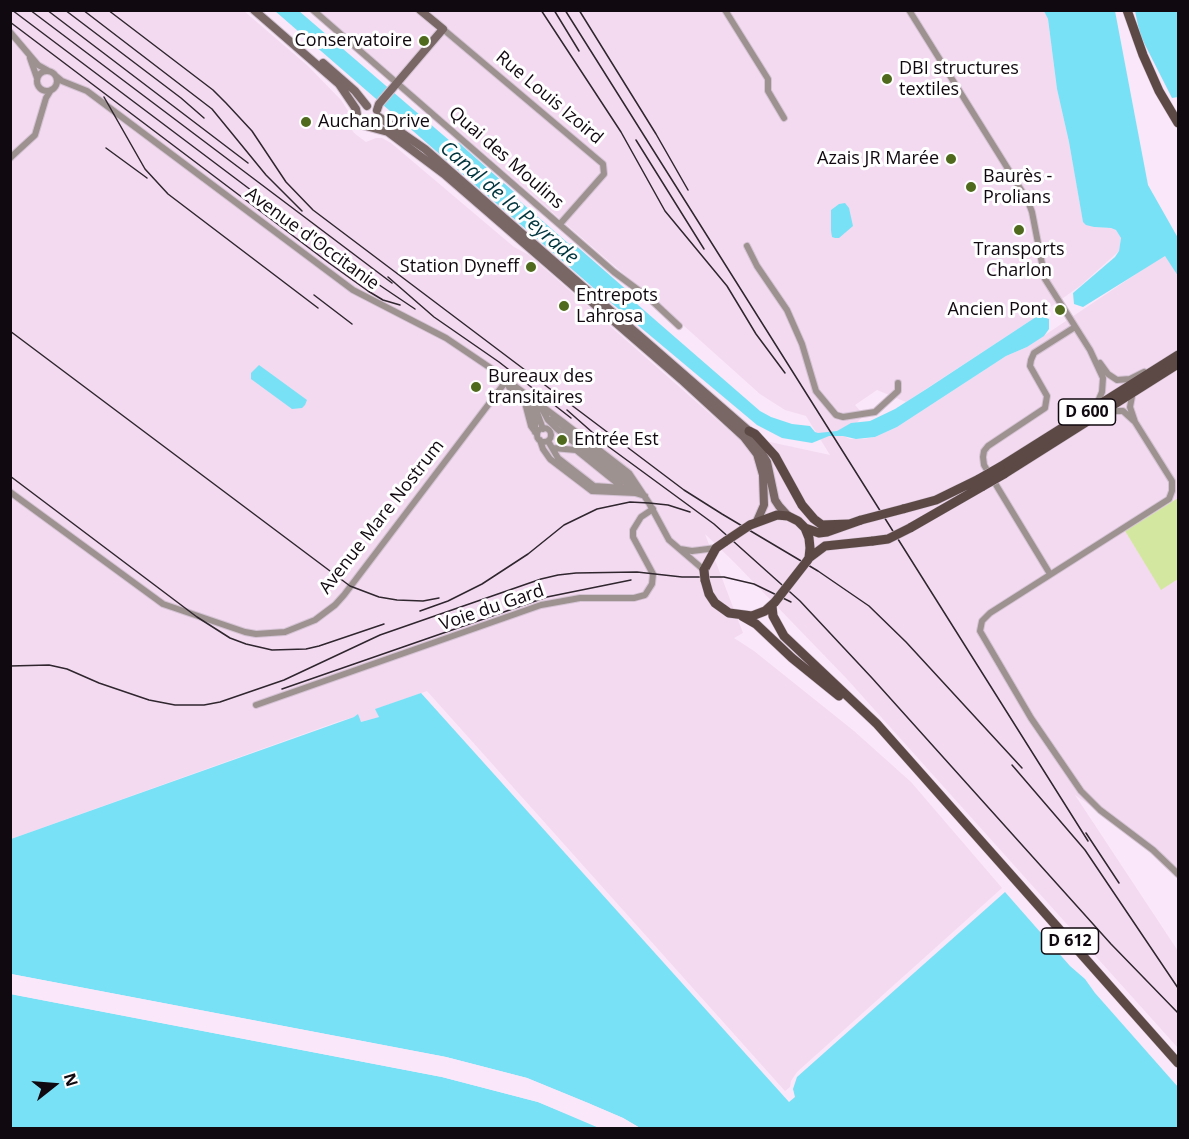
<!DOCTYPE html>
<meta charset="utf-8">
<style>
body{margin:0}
#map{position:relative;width:1189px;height:1139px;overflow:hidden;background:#fae7f9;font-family:"Open Sans",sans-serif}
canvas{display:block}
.frame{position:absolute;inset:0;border:12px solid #10090f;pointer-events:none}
.north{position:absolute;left:24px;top:1055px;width:60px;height:60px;-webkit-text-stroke:4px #fff;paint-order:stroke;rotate:73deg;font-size:16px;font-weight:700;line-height:24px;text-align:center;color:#10090f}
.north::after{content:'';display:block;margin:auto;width:21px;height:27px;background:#10090f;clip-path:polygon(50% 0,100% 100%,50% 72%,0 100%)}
</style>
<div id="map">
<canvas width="1189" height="1139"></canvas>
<div class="frame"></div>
<div class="north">N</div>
</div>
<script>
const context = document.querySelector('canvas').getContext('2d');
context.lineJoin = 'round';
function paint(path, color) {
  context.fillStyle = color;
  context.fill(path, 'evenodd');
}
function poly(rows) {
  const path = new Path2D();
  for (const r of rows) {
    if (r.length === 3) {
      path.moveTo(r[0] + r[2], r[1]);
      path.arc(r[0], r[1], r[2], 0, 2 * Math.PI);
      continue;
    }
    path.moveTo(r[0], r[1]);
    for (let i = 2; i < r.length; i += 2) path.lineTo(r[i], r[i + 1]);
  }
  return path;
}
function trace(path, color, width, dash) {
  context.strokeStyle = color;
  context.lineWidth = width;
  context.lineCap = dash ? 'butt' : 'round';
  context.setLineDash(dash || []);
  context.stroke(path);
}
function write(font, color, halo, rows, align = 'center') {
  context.font = font + ' "Open Sans",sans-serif';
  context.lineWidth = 6;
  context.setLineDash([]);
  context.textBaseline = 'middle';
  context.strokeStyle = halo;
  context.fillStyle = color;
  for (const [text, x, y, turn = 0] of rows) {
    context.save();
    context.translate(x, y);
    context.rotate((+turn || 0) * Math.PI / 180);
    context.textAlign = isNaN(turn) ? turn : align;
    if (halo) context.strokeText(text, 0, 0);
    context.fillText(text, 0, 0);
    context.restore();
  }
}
paint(poly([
 [11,11,244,11,308,66,341,100,348,111,348,123,354,133,366,142,376,138,382,138,391,143,514,247,529,255,733,434,830,455,806,416,785,410,760,394,683,325,319,11,1045,11,1048,19,1057,89,1069,142,1083,221,1094,227,1111,228,1116,230,1121,238,1119,251,1080,286,1042,313,906,402,877,390,855,405,864,415,844,436,850,439,864,439,875,437,897,427,1006,356,1027,347,1160,258,1165,255,1178,276,1178,498,1125,531,1161,589,1178,579,1178,873,1110,819,1075,795,1178,951,1178,1048,847,679,734,562,705,534,743,633,734,638,754,651,854,731,911,782,1002,888,797,1072,791,1081,790,1087,785,1091,427,691,376,709,379,717,361,722,354,717,337,722,11,839]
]), '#f3daf1');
paint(poly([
 [1178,498,1178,579,1161,590,1125,531]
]), '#d3e7a0');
paint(poly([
 [275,11,299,11,450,141,459,143,514,192,516,198,569,244,573,243,629,292,629,297,661,325,760,411,771,417,792,424,810,426,815,432,818,433,837,431,851,423,870,421,895,409,928,388,1042,313,1046,318,1049,319,1049,329,1044,336,1027,347,1006,356,897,427,875,437,856,439,843,436,829,436,812,443,782,438,757,425,597,291],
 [1044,11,1115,11,1148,185,1178,238,1178,276,1165,256,1083,307,1074,304,1073,293,1115,257,1119,251,1121,238,1116,230,1111,228,1094,227,1086,225,1083,222,1069,142,1057,89,1048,19],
 [1135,11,1178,11,1178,97,1172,98,1140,35],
 [845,203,849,208,853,226,839,238,835,238,832,237,831,231,831,210,839,204],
 [259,365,307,400,305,405,302,408,292,409,251,379,251,373],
 [421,693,789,1102,795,1097,793,1089,797,1077,1005,892,1070,966,1085,979,1095,993,1178,1087,1178,1128,640,1128,623,1118,588,1103,527,1078,446,1057,11,974,11,839,354,717,358,714,361,722,379,717,375,709],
 [10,994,442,1077,538,1102,599,1128,11,1128]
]), '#79e1f6');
paint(poly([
 [11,974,446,1057,527,1078,588,1103,623,1118,640,1128,635,1128,587,1105,526,1081,445,1060,69,989,10,977],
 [11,991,443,1075,539,1099,581,1117,601,1126,602,1128,538,1102,442,1077,11,994]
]), '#fae7f9');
const street = poly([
 [313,10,614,272,649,298,679,326],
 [725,10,768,79,768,91,784,118],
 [909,10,1028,201,1032,212,1045,279,1090,350,1103,378,1102,392,1096,406],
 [443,29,603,164,604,174,560,224],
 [10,32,38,65,47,70],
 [30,58,37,78],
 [47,81,10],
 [56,76,62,81,87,91,353,290,446,338,489,367,563,422,629,473,649,503,669,540,704,570],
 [10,158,35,135,46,98,51,90],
 [747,246,757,266,787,310,802,344,816,391,836,415,843,417,875,412,898,391,898,383],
 [1100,363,1108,374,1117,380,1130,379,1144,372],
 [507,380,509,387,528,405,535,424,535,432],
 [1133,391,1130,407,1135,422,1172,481,1172,491,1169,499,990,613,982,621,980,631,1031,718,1081,791,1100,810,1153,850,1178,874],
 [533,401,543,429],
 [525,403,531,426,536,433],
 [541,407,548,420,557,429,623,481,638,488],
 [1107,411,1123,411,1134,421],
 [553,418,631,482],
 [544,435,7],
 [540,440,543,449,550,459,592,491,635,493,645,496],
 [548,441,558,458,594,486,623,488],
 [553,448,576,450,623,488,635,488],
 [10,492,163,604,245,632,256,634,285,632,315,620,335,605,344,595,507,380],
 [680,549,692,551,716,548],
 [1050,574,984,465,983,457,984,451,988,446,1045,408,1047,396,1030,366,1031,360,1034,353,1075,327],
 [256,705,541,605,580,598,634,598,645,595,652,584,653,574,633,537,633,530,641,517,653,509]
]);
const secondary = poly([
 [254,10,339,84,356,109,358,120,362,125,388,132,444,174,684,382,744,437,757,454,763,475,764,505,757,521],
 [323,63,355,91,367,106],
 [377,110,379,104,443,29,420,10],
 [379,117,425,149,749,431,767,462,775,500,779,506,788,516]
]);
const primary = poly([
 [1127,10,1143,55,1159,91,1178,123],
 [749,431,755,434,775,456,802,505,814,519,822,525,849,524],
 [1000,467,1178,355],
 [1004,474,1178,364],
 [903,509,936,500,979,479],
 [750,525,777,515,788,516,798,521,805,528,809,538,810,548,809,558,807,561],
 [805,528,819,533,827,532,861,520],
 [910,528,983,486],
 [809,558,825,546,873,541],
 [704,570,716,548,726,541],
 [705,580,709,594,715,603,729,613,752,616,765,611,775,602],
 [772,606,773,616,784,636,877,724,1178,1063],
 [742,616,756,624,792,658,839,696]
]);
trace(street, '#d5c3d4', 8);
trace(secondary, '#d5c3d4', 10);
trace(primary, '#d5c3d4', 10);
trace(street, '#9e9291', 6);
trace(secondary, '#786765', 8);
trace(primary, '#5c4946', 9);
trace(poly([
 [12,10,357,270,415,309],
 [30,10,392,283],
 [47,10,248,163],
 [65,10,181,98,204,118],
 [83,10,212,109,266,175,302,211],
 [108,10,213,90,226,103,252,131,286,182,313,210,684,490,722,514,818,571,869,606,906,642,1022,768],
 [541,10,621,132,665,211,727,286,756,334,785,373],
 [554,10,579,51],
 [565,10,1088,841],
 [579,10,656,134,688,190],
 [10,22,329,263,368,291,383,300,400,305],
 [104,97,145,169,168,194,318,308],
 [636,140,704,249],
 [106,148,147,178],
 [388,277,434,317,499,362,571,418],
 [314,295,352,324],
 [10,331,350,586,379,597,397,600,423,601,439,598],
 [567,410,609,447,714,524,800,601,872,678,1111,944,1178,1013],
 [10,476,197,617,230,638,246,644,272,650,306,649,319,646,384,624],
 [420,611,448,601,482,584,528,554,564,525,597,509,630,502,649,503,668,505,690,512],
 [10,666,49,665,67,669,99,683,149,700,175,705,204,705,220,702,284,680,380,635,541,579,558,575,576,573,637,572,682,577,724,577,754,584,791,602],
 [282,689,547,597,631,580],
 [1012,765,1085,850,1178,988],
 [1086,833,1119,883]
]), '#2f262e', 1.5);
const primaryBridge = poly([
 [979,479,1000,467],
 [983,486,1004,474],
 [861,520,903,509],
 [726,541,750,525],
 [873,541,888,539,910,528],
 [704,570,705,580],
 [775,602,807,561]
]);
trace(primaryBridge, '#d5c3d4', 10, []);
trace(primaryBridge, '#5c4946', 9);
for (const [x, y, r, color] of [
 [424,41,6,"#4f6a1c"],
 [887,79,6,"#4f6a1c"],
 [306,122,6,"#4f6a1c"],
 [951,159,6,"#4f6a1c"],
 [971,187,6,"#4f6a1c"],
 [1019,230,6,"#4f6a1c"],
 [531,267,6,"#4f6a1c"],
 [564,306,6,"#4f6a1c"],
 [1060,310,6,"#4f6a1c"],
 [476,387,6,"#4f6a1c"],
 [562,440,6,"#4f6a1c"]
]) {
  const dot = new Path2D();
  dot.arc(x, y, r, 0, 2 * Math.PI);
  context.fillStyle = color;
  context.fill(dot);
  trace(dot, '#fff', 2);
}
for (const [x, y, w] of [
 [1087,412,57],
 [1070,941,57]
]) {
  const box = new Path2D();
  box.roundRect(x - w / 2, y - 13, w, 26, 4.5);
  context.fillStyle = '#fff';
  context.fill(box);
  trace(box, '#10090f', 1.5);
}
write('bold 16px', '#10090f', null, [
 ["D 600",1087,412],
 ["D 612",1070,941]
]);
write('18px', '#10090f', '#fff', [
 ["Conservatoire",412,41,"right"],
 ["DBI structures",899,69],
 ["textiles",899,90],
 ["Auchan Drive",318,122],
 ["Azais JR Marée",939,159,"right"],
 ["Baurès -",983,177],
 ["Prolians",983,198],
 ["Transports",1019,250,"center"],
 ["Charlon",1019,271,"center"],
 ["Station Dyneff",519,267,"right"],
 ["Entrepots",576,296],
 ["Lahrosa",576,317],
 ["Ancien Pont",1048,310,"right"],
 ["Bureaux des",488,377],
 ["transitaires",488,398],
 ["Entrée Est",574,440]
], 'left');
write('18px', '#10090f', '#fff', [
 ["Rue Louis Izoird",549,98,40],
 ["Quai des Moulins",506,158,41],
 ["Avenue d'Occitanie",312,239,36],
 ["Avenue Mare Nostrum",382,517,-52],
 ["Voie du Gard",492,608,-19]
]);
write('italic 20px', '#01353e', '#fff', [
 ["Canal de la Peyrade",509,203,41]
]);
</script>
